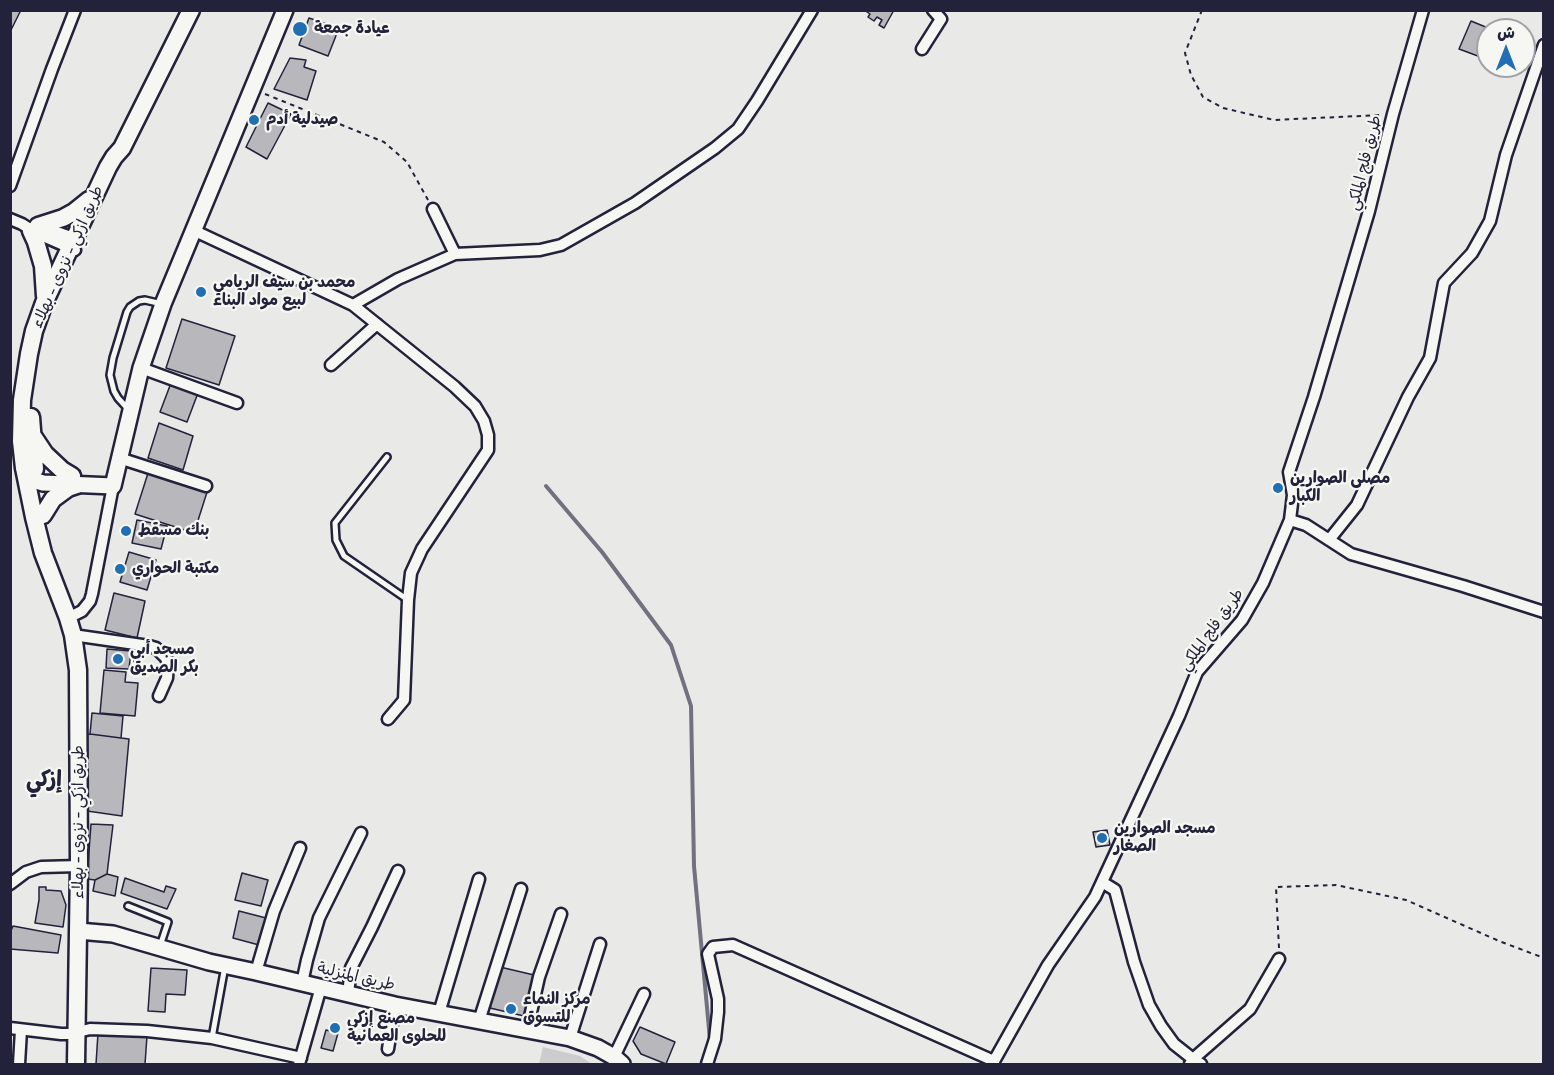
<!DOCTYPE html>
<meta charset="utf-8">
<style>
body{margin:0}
#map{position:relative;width:1554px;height:1075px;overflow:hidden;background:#e9e9e7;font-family:"Patrick Hand","Playpen Sans Arabic",sans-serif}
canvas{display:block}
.frame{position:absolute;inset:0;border:12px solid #22223b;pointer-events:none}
.north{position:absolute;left:1476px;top:18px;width:60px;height:60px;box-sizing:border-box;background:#f6f6f2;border:2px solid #a1a1a9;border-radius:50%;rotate:0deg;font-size:16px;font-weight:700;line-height:24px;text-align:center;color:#22223b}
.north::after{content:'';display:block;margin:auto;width:21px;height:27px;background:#1f6fb2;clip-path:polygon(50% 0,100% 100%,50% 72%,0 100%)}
</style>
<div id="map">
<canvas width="1554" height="1075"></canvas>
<div class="frame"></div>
<div class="north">ش</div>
</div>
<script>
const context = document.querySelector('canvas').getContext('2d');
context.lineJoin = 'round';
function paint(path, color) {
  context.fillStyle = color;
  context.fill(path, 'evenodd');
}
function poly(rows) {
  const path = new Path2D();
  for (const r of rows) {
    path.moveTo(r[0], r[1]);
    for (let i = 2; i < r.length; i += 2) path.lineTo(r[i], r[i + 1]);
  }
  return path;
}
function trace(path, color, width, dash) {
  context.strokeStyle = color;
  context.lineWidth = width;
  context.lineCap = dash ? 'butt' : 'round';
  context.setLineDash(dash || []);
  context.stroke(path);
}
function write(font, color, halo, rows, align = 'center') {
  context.font = font + ' "Patrick Hand","Playpen Sans Arabic",sans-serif';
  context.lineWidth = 4.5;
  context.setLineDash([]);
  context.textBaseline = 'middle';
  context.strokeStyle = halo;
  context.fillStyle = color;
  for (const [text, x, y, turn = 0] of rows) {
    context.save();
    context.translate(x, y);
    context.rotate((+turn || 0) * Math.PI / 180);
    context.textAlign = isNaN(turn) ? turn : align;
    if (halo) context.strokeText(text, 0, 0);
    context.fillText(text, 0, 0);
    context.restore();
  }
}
paint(poly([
 [543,1047,580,1056,592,1064,539,1064]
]), '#ccccce');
trace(poly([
 [546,486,602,552,671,645,691,706,694,866,710,1040]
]), '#71717f', 4);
const building = poly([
 [10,10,21,10,10,32,10,10],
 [864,10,894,10,884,28,879,25,882,20,877,17,874,21,868,17,870,14,864,10],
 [309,18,339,28,328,56,299,45,309,18],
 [1471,21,1493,30,1488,30,1488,53,1486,59,1459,49,1471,21],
 [290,58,306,60,304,67,316,71,307,100,274,89,290,58],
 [268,103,291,114,267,159,246,147,268,103],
 [182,319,235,336,219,385,166,368,182,319],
 [171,383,198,393,187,422,160,412,171,383],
 [159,423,193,436,183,470,148,458,159,423],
 [149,470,208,489,194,533,135,514,149,470],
 [137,520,167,526,161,549,132,543,137,520],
 [129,552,156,560,147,590,120,582,129,552],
 [114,593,145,601,137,638,105,630,114,593],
 [107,649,131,651,129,669,106,668,107,649],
 [104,670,126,672,125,682,138,683,135,716,100,713,104,670],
 [92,713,123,716,121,738,90,734,92,713],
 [90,734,129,739,122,816,80,810,85,735,90,734],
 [91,824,113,825,107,874,95,880,87,879,91,824],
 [1107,830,1110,845,1096,847,1093,832,1107,830],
 [242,873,268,880,261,906,235,900,242,873],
 [107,874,118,877,115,896,93,891,95,880,107,874],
 [125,878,164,892,166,886,176,889,167,909,121,893,125,878],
 [39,887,46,887,46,890,61,891,66,905,63,927,35,923,39,900,39,887],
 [239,911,266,918,259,945,233,938,239,911],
 [13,926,61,935,58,953,10,949,10,933,13,926],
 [500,967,534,975,524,1016,490,1008,500,967],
 [151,968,187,970,185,995,166,994,165,1012,148,1011,151,968],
 [640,1027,675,1042,666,1064,641,1054,633,1041,640,1027],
 [326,1030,338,1033,333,1051,321,1048,326,1030],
 [98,1033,147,1036,145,1064,96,1064,98,1033]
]);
paint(building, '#b8b8bc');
trace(building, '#22223b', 1.5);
const lane = poly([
 [129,410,118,398,114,391,110,375,113,358,127,312,130,307,139,301,145,300,162,304],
 [387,457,335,523,336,540,344,556,408,600],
 [128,906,168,922,160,946],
 [212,1038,225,966]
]);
const street = poly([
 [922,49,941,19,933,10],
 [10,186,52,69,75,10],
 [433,209,455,254],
 [10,219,22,224,36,233,75,250],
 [40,226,79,240],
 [195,231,353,305,455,387,475,406,484,421,488,435,488,450,422,549,411,573,408,600,404,700,388,719],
 [353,305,398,279,455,254,540,250,561,245,635,203,715,148,738,129,757,101,812,10],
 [331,365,377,324],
 [141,368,237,403],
 [119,458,206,486],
 [1290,520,1306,525,1351,554,1463,586,1544,612],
 [1329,540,1357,505,1408,397,1430,358,1444,283,1472,253,1490,221,1506,155,1544,45],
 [68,618,82,611,90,601,92,594,113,486],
 [73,635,149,646,156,648,166,658,168,664,167,678,159,696],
 [1102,882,1115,890,1134,962,1149,1005,1161,1026,1174,1044,1193,1059,1201,1064],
 [10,884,26,872,41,867,79,866],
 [256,972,274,911,300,848],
 [302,983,307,960,319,918,361,833],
 [348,994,351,968,372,927,398,871],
 [439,1013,479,879],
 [479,1021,521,889],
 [10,1028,61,1034,70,1034,90,1029,147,1031,212,1038,301,1058],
 [527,1030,539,977,561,914],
 [570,1038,600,944],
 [388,1049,395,1005],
 [614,1057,644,994],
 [19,1064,21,1030],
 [299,1064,321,987],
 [707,1064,715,1039,718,1012,718,999,708,954,713,947,733,945,994,1061],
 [994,1064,994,1061,1048,965,1095,897,1179,716,1197,672,1242,620,1263,583,1290,520,1293,495,1289,472,1314,397,1369,211,1393,114,1423,10],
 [1190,1064,1193,1059,1250,1009,1279,959]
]);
const secondary = poly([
 [24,468,33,480,43,483,113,486,141,368,163,304,285,10],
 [78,931,113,934,209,962,256,972,395,1005,570,1038,598,1048,614,1057,622,1064]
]);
const primary = poly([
 [38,226,63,218,74,212,89,200],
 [31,231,36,242,43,266,45,296],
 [31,417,35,469],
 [33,436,45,454,62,470,72,476],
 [43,515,53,499,68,488,77,485],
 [76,1064,79,866,78,670,73,635,68,618,43,553,34,517,24,468,21,441,22,400,29,354,34,331,44,303,108,167,114,157,122,148,191,10]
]);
trace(lane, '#22223b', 10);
trace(street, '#22223b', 15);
trace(secondary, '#22223b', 20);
trace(primary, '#22223b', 21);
trace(poly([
 [1202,10,1185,53,1191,75,1203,97,1223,108,1274,120,1381,115],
 [265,94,384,142,407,162,428,200],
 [1279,948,1276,887,1336,885,1406,900,1499,941,1544,958]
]), '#22223b', 2, [4.5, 4.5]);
trace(lane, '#f6f6f2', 5);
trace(street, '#f6f6f2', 10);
trace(secondary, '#f6f6f2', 15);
trace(primary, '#f6f6f2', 16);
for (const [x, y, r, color] of [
 [300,29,8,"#1f6fb2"],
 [254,120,6,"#1f6fb2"],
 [201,292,6,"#1f6fb2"],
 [1278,488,6,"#1f6fb2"],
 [126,531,6,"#1f6fb2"],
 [120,569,6,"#1f6fb2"],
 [118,659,6,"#1f6fb2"],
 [1102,838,6,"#1f6fb2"],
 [511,1009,6,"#1f6fb2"],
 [335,1028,6,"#1f6fb2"]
]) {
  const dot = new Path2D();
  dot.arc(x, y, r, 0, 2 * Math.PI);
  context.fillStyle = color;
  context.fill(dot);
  trace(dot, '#f6f6f2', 2);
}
write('bold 16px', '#22223b', '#f6f6f2', [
 ["عيادة جمعة",314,29],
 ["صيدلية أدم",266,120],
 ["محمد بن سيف الريامي",213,283],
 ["لبيع مواد البناء",213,301],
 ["مصلى الصوارين",1290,479],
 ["الكبار",1290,497],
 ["بنك مسقط",138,531],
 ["مكتبة الحواري",132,569],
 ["مسجد أبي",130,650],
 ["بكر الصديق",130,668],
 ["مسجد الصوارين",1114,829],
 ["الصغار",1114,847],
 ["مركز النماء",523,1000],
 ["للتسوق",523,1018],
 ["مصنع إزكي",347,1019],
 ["للحلوى العمانية",347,1037]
], 'left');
write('16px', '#22223b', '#f6f6f2', [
 ["طريق فلج الملكي",1365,163,-76],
 ["طريق ازكي - نزوى - بهلاء",68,257,-66],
 ["طريق فلج الملكي",1212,630,-54],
 ["طريق ازكي - نزوى - بهلاء",79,822,-90],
 ["طريق المنزلية",356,977,13]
]);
write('bold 22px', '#22223b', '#f6f6f2', [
 ["إزكي",44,780]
]);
</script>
